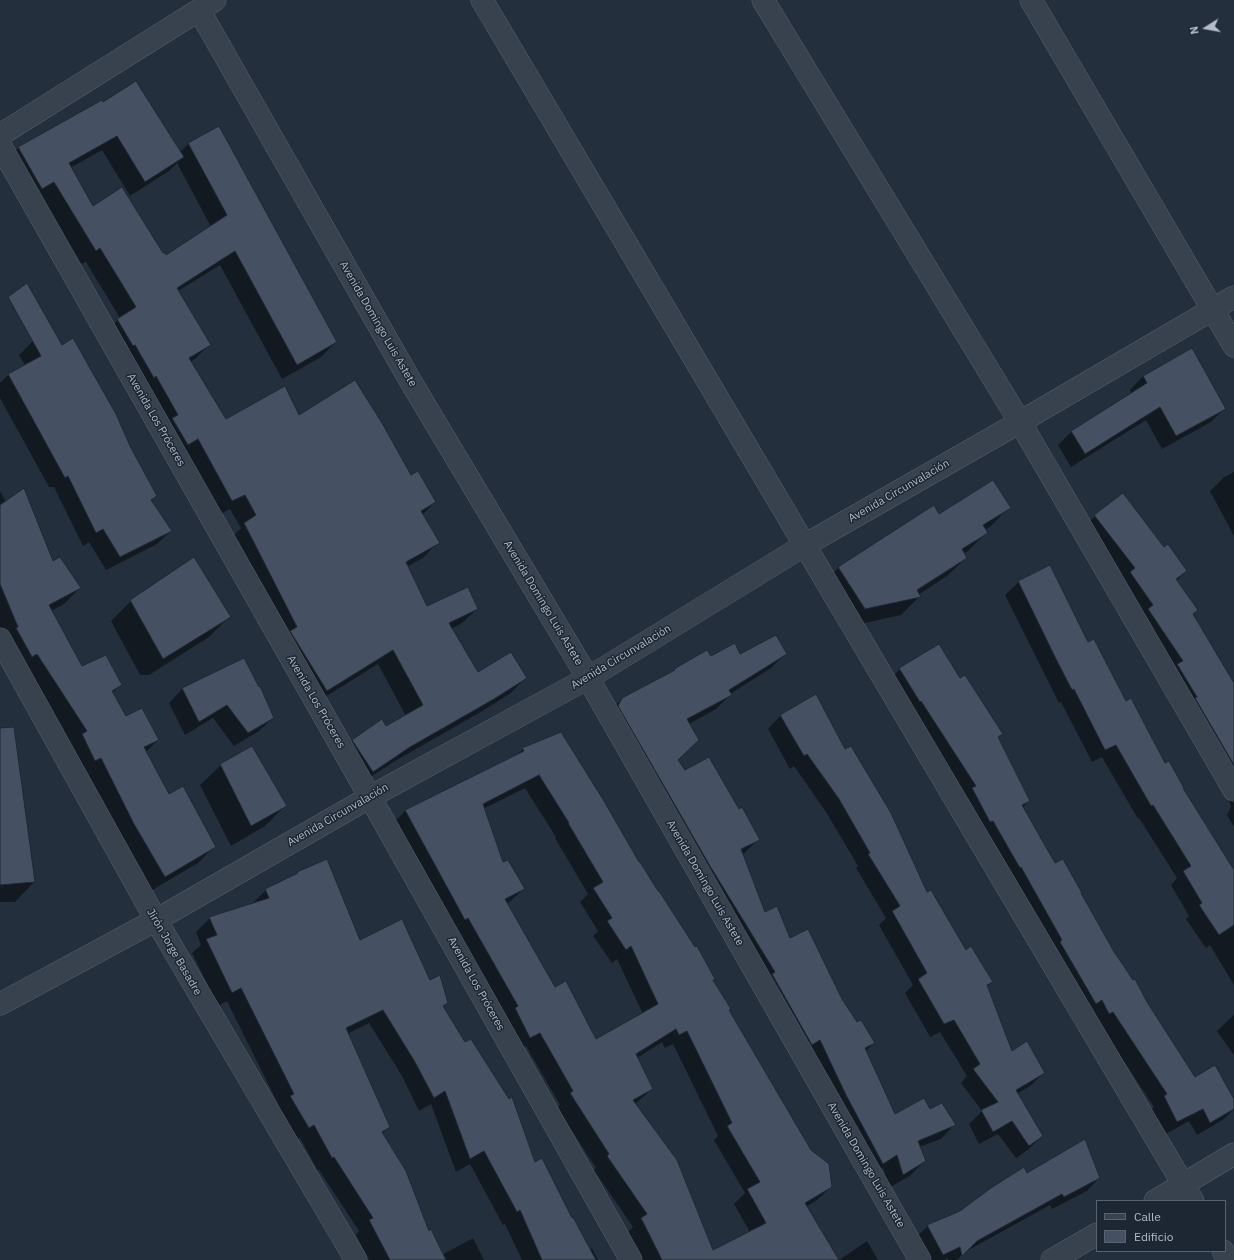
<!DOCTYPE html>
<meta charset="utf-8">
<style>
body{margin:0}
#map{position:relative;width:1234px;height:1260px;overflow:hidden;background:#242f3e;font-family:"IBM Plex Sans",sans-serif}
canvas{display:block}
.legend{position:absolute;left:1096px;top:1200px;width:130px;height:52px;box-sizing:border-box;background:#1d2633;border:1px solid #59626f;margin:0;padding:5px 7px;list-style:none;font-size:12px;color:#b4bcc9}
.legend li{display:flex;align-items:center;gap:8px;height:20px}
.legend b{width:20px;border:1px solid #59626f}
.north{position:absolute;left:1186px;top:8px;width:40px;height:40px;-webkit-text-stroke:3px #1d2633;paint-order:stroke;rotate:259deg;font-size:11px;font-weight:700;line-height:16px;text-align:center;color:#b4bcc9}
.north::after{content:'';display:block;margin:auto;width:14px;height:18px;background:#b4bcc9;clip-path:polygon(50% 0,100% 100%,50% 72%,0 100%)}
</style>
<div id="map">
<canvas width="1234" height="1260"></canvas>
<ul class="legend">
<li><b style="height:5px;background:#38414e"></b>Calle</li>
<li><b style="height:11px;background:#455162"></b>Edificio</li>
</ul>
<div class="north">N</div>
</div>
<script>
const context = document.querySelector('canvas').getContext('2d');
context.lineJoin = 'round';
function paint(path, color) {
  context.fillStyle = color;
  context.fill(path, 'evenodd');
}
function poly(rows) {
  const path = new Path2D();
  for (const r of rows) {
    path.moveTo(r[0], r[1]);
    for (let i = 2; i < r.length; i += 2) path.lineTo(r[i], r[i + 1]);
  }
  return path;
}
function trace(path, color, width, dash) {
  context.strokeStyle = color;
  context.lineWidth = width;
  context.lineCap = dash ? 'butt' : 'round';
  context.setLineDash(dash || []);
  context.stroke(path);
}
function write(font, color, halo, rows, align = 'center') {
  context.font = font + ' "IBM Plex Sans",sans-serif';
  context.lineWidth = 3;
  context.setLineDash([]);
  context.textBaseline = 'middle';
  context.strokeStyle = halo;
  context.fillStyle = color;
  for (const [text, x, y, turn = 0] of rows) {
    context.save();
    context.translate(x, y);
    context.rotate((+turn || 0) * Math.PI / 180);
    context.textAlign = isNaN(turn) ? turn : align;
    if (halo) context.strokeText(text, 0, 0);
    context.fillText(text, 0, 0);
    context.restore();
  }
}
paint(poly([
 [101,101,180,152,189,143,336,342,321,357,282,379,220,265,178,291,209,345,195,359,190,362,225,420,298,416,410,477,435,502,422,515,438,542,424,557,407,567,427,607,477,609,462,623,451,629,478,673,525,678,511,693,479,713,395,761,358,785,338,755,352,740,386,727,406,716,378,664,312,705,230,539,241,528,230,509,218,515,103,334,120,318,86,262,81,264,40,196,5,162,19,147],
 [102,150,130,196,169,171,177,163,211,227,166,257,92,207,70,168],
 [33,341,61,346,156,496,151,501,171,531,157,544,106,570,89,542,83,546,54,487,49,487,0,398,0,383,8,375,25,365,19,355],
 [1143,376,1224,409,1211,422,1162,449,1146,420,1071,467,1058,445,1072,431,1132,394,1130,390],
 [1234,472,1234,536,1210,491,1223,478],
 [0,491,6,502,52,562,80,588,64,604,51,611,81,668,121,685,112,693,125,717,158,740,146,752,169,795,214,847,198,863,149,892,0,637],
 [1122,495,1164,549,1186,571,1176,581,1234,695,1234,827,1227,815,1231,807,1229,800,1180,715,1079,532,1095,516],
 [1009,507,991,526,985,530,986,533,968,551,963,554,966,558,947,576,918,595,919,597,901,615,847,627,821,586,839,567,939,515],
 [1019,582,1088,643,1182,789,1234,876,1234,985,1210,945,1206,948,1186,919,1189,916,1171,885,1177,878,1139,818,1138,819,1102,757,1092,762,1061,702,1059,703,1005,595],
 [131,601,229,617,209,637,149,675,140,675,111,621],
 [785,654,771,668,730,694,730,695,716,709,689,724,677,760,685,772,738,810,759,839,742,855,765,913,790,939,841,1000,857,1023,874,1043,866,1051,894,1115,930,1111,955,1124,941,1139,919,1147,925,1160,911,1175,889,1188,883,1168,869,1177,608,713,622,699,672,673,675,669,710,657],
 [243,659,273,718,259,731,234,746,213,718,185,735,169,703,182,689],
 [900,669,997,738,1029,801,1023,807,1055,865,1112,950,1195,1078,1234,1101,1234,1109,1224,1119,1197,1135,1189,1121,1164,1135,1151,1110,1154,1107,1100,1025,887,682],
 [781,715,844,751,926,893,965,951,992,981,987,987,1012,1053,1044,1073,1030,1086,1017,1094,1042,1136,1029,1149,1016,1158,998,1134,979,1144,969,1124,982,1111,961,1083,967,1076,940,1032,930,1037,905,993,913,985,879,925,886,918,856,868,858,866,826,812,794,766,790,769,768,729],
 [560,733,639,864,712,981,831,1187,817,1200,806,1207,838,1260,642,1260,628,1232,633,1227,594,1170,596,1168,557,1108,560,1105,526,1046,516,1051,392,824,406,810,515,757,523,749],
 [525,788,556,837,555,838,588,894,580,902,598,931,593,936,612,963,617,959,643,1014,596,1040,555,988,507,904,524,889,503,864,483,809],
 [662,1042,665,1048,673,1044,718,1136,714,1140,745,1193,734,1204,750,1232,713,1251,635,1104,652,1089,637,1058],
 [17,752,34,882,15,902,0,902,0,756],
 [221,765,286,805,265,826,231,846,200,785],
 [298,873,360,942,429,982,447,1003,442,1007,534,1163,572,1219,590,1250,592,1248,598,1260,522,1260,505,1224,503,1225,470,1164,456,1172,431,1104,419,1111,402,1076,369,1023,347,1034,389,1127,382,1134,428,1232,442,1255,473,1238,484,1260,369,1260,356,1235,359,1231,319,1170,318,1171,300,1138,295,1141,277,1110,280,1108,227,1001,218,1006,192,953,201,945,196,932,210,918,252,904,266,890,295,876],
 [267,894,269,894,270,903],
 [1234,1015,1234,1055,1217,1031],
 [1027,1174,1099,1178,1087,1191,1052,1209,1050,1205,965,1252,957,1260,948,1260,948,1258,944,1260,927,1260,915,1238,928,1226,961,1212],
 [867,1241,878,1260,839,1260]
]), '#0007');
const building = poly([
 [136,81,184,157,145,182,117,136,69,163,93,206,122,187,163,253,164,252,166,255,227,215,188,143,219,126,337,342,297,365,235,251,177,288,211,345,189,358,226,419,285,386,299,415,355,380,382,423,411,475,418,471,436,502,421,511,440,543,406,562,427,606,468,587,478,609,449,623,478,672,511,652,527,678,494,699,410,747,373,772,352,740,382,719,386,726,423,705,393,650,327,691,290,631,297,627,244,523,256,515,245,495,232,501,198,439,188,445,172,418,178,415,156,376,154,378,135,345,133,346,117,319,136,307,100,248,96,251,54,182,42,189,18,147,102,100,103,102,136,81],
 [27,283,62,345,73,338,116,414,130,446,157,496,151,500,172,531,120,557,103,529,96,533,68,476,65,478,8,374,41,356,8,297,27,283],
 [1192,348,1226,409,1176,436,1160,407,1085,454,1071,431,1147,383,1143,376,1192,348],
 [993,480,1011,508,983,525,988,533,962,549,967,558,917,590,921,597,865,609,838,567,934,505,939,514,993,480],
 [24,488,53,561,60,557,81,588,49,605,82,666,106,655,122,685,112,691,126,716,142,708,159,740,144,747,169,794,183,786,216,847,165,877,134,824,101,758,95,761,82,734,87,731,37,654,32,657,16,628,18,627,0,584,0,505,24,488],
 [1123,493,1164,547,1168,544,1187,571,1176,579,1198,610,1193,614,1234,683,1234,765,1195,698,1197,697,1177,664,1183,661,1148,609,1153,605,1130,572,1135,568,1094,515,1123,493],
 [194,557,231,617,163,659,130,600,194,557],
 [1050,565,1088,642,1094,639,1126,701,1131,698,1165,763,1169,761,1184,788,1183,788,1234,870,1234,925,1219,935,1199,905,1202,903,1183,871,1191,866,1153,805,1151,806,1116,745,1105,750,1074,689,1072,690,1056,659,1018,581,1050,565],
 [776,635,787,654,729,690,732,695,687,719,699,740,678,760,685,770,709,757,739,809,742,807,760,840,741,849,765,912,777,906,790,938,808,929,842,999,857,1022,861,1020,875,1043,865,1048,895,1114,924,1098,930,1109,942,1103,956,1125,918,1141,926,1161,903,1175,897,1155,883,1164,846,1095,820,1040,812,1045,772,974,775,972,710,866,618,706,622,698,675,670,674,669,707,650,711,656,735,643,740,654,776,635],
 [939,644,960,678,965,675,1003,734,998,737,1030,801,1022,805,1055,863,1063,859,1082,893,1081,893,1113,950,1133,980,1135,979,1147,1002,1195,1077,1215,1065,1234,1099,1234,1109,1210,1123,1203,1109,1177,1122,1164,1096,1167,1094,1113,1012,1109,1014,1102,1000,1096,1004,1060,942,1062,940,1021,867,1020,868,993,821,990,822,972,788,976,786,921,701,920,702,899,668,939,644],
 [244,658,259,687,260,686,274,718,248,733,227,705,199,722,182,688,244,658],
 [816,694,845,749,851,746,891,813,927,892,931,890,966,950,971,946,993,982,987,985,1012,1051,1027,1041,1045,1073,1016,1090,1043,1136,1029,1146,1012,1121,993,1132,981,1110,998,1102,973,1069,980,1064,954,1020,944,1024,918,979,927,973,892,911,900,906,868,854,870,853,839,799,807,754,804,756,780,715,816,694],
 [14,727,35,882,0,885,0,728,14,727],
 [561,732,604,801,639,862,640,862,658,891,659,891,695,947,697,946,715,979,713,980,731,1009,729,1010,811,1150,829,1164,832,1187,805,1203,839,1260,662,1260,641,1218,647,1214,607,1156,609,1154,570,1093,573,1091,540,1033,530,1038,515,1008,518,1006,468,918,465,920,405,810,524,751,522,748,561,732],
 [539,775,569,823,568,823,603,882,593,888,612,918,607,921,626,950,631,946,658,1004,596,1039,566,981,555,987,505,899,525,889,508,860,503,862,483,804,539,775],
 [676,1029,679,1035,687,1031,732,1123,727,1126,760,1182,747,1189,766,1223,713,1250,677,1160,633,1100,653,1089,636,1054,676,1029],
 [252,746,287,806,251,826,220,764,252,746],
 [327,859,360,940,402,919,430,980,440,975,448,1003,443,1006,465,1042,471,1039,509,1099,512,1097,535,1162,542,1158,572,1218,573,1217,596,1260,542,1260,520,1210,517,1212,484,1151,470,1159,445,1091,434,1098,415,1062,383,1010,346,1028,390,1127,382,1132,406,1171,429,1231,431,1229,446,1260,390,1260,369,1220,373,1218,334,1157,332,1158,314,1125,309,1128,290,1096,294,1094,241,988,232,993,206,939,217,935,209,917,269,898,265,889,298,873,297,872,327,859],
 [1085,1139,1100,1178,1064,1197,1062,1194,977,1241,962,1256,960,1247,943,1255,927,1225,960,1211,991,1188,1024,1167,1027,1173,1085,1139]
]);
paint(building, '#455162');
trace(building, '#1f2835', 1);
const minor = poly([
 [482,0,1193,1201],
 [763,0,1020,422,1234,790],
 [1031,0,1234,346],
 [199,10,411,382,588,678,920,1260],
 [0,135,215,0],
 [0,145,370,797,631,1260],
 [0,639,156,920,356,1260],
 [1155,1201,1234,1154],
 [1223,1251,1228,1260],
 [1052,1260,1097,1234]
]);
const tertiary = poly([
 [0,1004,156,920,370,797,588,678,805,545,1020,422,1234,297]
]);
trace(minor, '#565f6c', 23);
trace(tertiary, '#565f6c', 23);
trace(minor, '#38414e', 22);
trace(tertiary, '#38414e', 22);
write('11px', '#b4bcc9', '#1d2633', [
 ["Avenida Domingo Luis Astete",378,324,60],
 ["Avenida Los Próceres",156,420,60],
 ["Avenida Circunvalación",899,491,-30],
 ["Avenida Domingo Luis Astete",543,603,59],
 ["Avenida Circunvalación",621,657,-31],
 ["Avenida Los Próceres",316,702,60],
 ["Avenida Circunvalación",338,815,-30],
 ["Avenida Domingo Luis Astete",705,883,60],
 ["Jirón Jorge Basadre",174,952,60],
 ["Avenida Los Próceres",476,984,61],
 ["Avenida Domingo Luis Astete",866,1165,60]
]);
</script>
